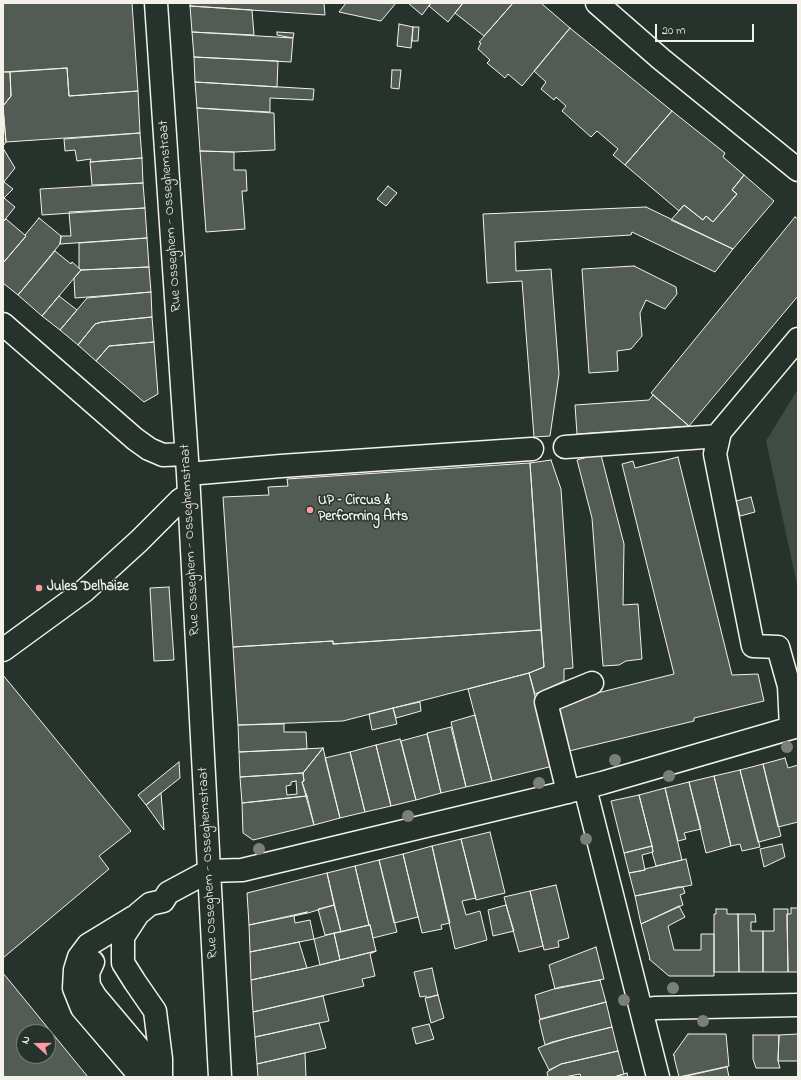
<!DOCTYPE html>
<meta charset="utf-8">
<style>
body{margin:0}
#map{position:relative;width:801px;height:1080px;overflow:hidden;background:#26332d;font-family:"Indie Flower",sans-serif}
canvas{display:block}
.frame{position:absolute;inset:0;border:4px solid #f4f1e8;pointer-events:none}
.north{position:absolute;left:16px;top:1024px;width:40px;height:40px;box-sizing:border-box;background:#26332d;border:1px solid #787f78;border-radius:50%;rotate:291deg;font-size:11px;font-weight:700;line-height:16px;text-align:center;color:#f4f1e8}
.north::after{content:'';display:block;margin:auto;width:14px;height:18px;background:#ff9aa2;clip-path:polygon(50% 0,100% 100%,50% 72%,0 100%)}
.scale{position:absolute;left:655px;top:24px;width:99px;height:18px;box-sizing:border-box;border:2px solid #f4f1e8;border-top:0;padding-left:5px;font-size:12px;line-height:14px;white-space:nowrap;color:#f4f1e8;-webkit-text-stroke:3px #26332d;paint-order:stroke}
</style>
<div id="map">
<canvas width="801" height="1080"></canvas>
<div class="frame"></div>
<div class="north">N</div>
<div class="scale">20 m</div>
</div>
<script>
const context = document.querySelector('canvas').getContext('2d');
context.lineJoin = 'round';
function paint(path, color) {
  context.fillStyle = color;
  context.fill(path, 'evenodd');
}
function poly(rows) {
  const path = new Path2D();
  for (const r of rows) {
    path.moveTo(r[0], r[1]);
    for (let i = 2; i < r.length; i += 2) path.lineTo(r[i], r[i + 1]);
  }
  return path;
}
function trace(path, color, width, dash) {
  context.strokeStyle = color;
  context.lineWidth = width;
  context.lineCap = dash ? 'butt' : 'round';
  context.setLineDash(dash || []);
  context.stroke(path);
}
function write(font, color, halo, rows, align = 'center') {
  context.font = font + ' "Indie Flower",sans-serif';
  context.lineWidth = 3;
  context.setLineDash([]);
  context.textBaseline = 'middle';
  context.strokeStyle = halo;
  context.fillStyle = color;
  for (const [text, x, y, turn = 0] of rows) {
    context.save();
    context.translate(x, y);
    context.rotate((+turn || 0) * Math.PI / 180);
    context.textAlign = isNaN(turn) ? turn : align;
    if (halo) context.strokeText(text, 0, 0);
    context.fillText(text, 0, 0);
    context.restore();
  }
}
paint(poly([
 [798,389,798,589,766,441]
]), '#414b45');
const building = poly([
 [3,3,132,3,138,91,69,96,67,68,3,72,3,3],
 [190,3,324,3,325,15,190,6,190,3],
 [346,3,396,3,381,21,339,12,346,3],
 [408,3,431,3,422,15,408,3],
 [431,3,463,3,448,22,429,6,431,3],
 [463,3,513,3,484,36,455,13,463,3],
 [513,3,541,3,570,28,522,86,508,74,505,78,487,63,490,60,478,49,481,43,479,42,513,3],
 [190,6,252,10,254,35,192,32,190,6],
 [399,24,413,27,411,48,397,46,399,24],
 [413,27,419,27,418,41,412,41,413,27],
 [570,28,672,111,625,165,613,155,618,149,597,131,591,137,562,111,566,106,556,97,554,100,541,89,546,82,534,71,570,28],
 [192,32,293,38,291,62,194,57,192,32],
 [277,32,294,33,293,38,277,35,277,32],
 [194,57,278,61,277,87,195,82,194,57],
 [67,68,69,96,138,91,140,133,6,142,3,106,11,96,10,72,67,68],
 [392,70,401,70,399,89,391,88,392,70],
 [3,72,10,72,11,96,3,106,3,72],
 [195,82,314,89,313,100,270,98,270,112,197,108,195,82],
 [3,108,6,142,3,146,3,108],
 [197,108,274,113,275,150,234,152,200,151,197,108],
 [672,111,725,153,723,157,744,175,732,190,737,194,713,222,706,216,703,220,684,205,679,211,625,165,672,111],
 [140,133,142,158,90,162,91,159,77,161,75,150,65,151,64,139,140,133],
 [3,148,15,168,3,183,3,148],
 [200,151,234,152,234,170,246,170,247,191,242,191,245,229,206,232,200,151],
 [142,158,143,183,92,185,90,162,142,158],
 [744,175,774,201,733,249,671,220,684,205,703,220,706,216,713,222,737,194,732,190,744,175],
 [4,182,13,189,4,198,15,207,3,222,3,183,4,182],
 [143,183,145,208,42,215,40,189,143,183],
 [388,186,397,193,386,206,377,199,388,186],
 [646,207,733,249,715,272,632,232,631,235,515,242,516,271,551,269,559,374,550,436,534,437,522,281,487,283,483,214,646,207],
 [145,208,147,238,60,244,61,236,71,236,69,212,145,208],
 [795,217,798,219,798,296,689,426,651,393,795,217],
 [39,218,61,236,60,244,18,295,3,283,3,263,26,236,25,235,39,218],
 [6,219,26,236,3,263,3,222,6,219],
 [147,238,149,267,81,270,79,268,79,243,147,238],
 [55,251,71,264,72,262,81,270,42,316,18,295,55,251],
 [634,266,676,287,677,294,665,309,646,300,640,313,642,336,631,349,617,351,618,371,589,373,582,269,634,266],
 [149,267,151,292,75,298,74,278,81,270,149,267],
 [151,292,152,317,102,322,95,324,78,345,60,330,87,298,151,292],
 [59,296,77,310,60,330,42,316,59,296],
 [152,317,154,342,109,346,96,361,78,345,95,324,102,322,152,317],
 [154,342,158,394,144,402,96,361,109,346,154,342],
 [653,395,689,426,577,434,575,405,649,400,653,395],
 [601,455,624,544,623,605,638,604,642,659,626,661,619,665,603,666,592,518,577,460,591,456,601,455],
 [678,457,732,675,758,674,764,701,694,718,694,721,565,752,553,704,674,674,622,464,633,461,635,468,678,457],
 [551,460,561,489,573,668,564,669,564,681,535,694,529,673,544,667,530,463,551,460],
 [530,463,541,630,333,644,333,641,233,647,223,497,269,495,268,487,288,486,287,479,530,463],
 [751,497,755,512,740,516,736,501,751,497],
 [169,587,174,660,154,661,150,588,169,587],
 [541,630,544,667,529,673,343,721,238,725,233,647,333,641,333,644,541,630],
 [529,673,553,766,492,781,468,689,529,673],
 [3,675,131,831,99,856,109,869,3,958,3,675],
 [420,702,421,711,396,718,393,708,420,702],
 [393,708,397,724,372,730,369,714,393,708],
 [475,715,492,781,466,787,451,722,475,715],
 [284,724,284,732,306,732,307,749,239,752,238,725,284,724],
 [451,727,466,787,441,793,427,733,451,727],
 [427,734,441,793,416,800,401,741,427,734],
 [400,739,416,800,391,806,376,745,400,739],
 [376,745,391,806,365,812,350,752,376,745],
 [323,748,303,773,240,777,239,752,323,748],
 [323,748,340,818,314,825,302,782,304,781,303,773,323,748],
 [350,752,365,812,340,818,325,758,350,752],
 [785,758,788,768,798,765,798,822,778,827,763,764,785,758],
 [179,762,180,778,146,805,138,795,179,762],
 [763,764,781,836,759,842,758,842,740,770,763,764],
 [740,770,760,847,742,851,740,844,731,846,714,776,740,770],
 [303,773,304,781,302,782,307,796,242,803,240,777,303,773],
 [296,781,297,794,287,795,286,786,291,785,291,782,296,781],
 [714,776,731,846,706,853,689,782,714,776],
 [689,782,701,829,684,833,686,839,678,841,665,788,689,782],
 [665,788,682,860,656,866,652,852,653,852,652,846,639,795,665,788],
 [161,793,164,830,146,805,161,793],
 [639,795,652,846,624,853,611,801,639,795],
 [307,796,314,825,253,840,243,833,242,803,307,796],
 [490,832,505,893,476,900,461,839,490,832],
 [461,839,476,898,462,901,466,915,480,911,487,940,455,949,432,846,461,839],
 [782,844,785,857,764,867,760,849,782,844],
 [432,846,450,923,441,925,442,929,422,933,403,854,432,846],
 [652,846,653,852,642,855,645,870,629,873,624,853,652,846],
 [403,854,418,917,394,923,379,860,403,854],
 [686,859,692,885,635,896,629,873,645,870,645,869,686,859],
 [379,860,397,932,373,938,370,925,369,925,355,866,379,860],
 [355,866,369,925,341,932,327,873,355,866],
 [327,873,334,905,308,913,249,925,247,893,327,873],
 [556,885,569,938,558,941,559,947,544,950,530,891,556,885],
 [678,887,683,887,685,893,680,895,683,905,641,924,635,896,678,887],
 [530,891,543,946,519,952,504,897,530,891],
 [334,905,341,932,325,935,318,909,334,905],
 [506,905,514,931,493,936,488,910,506,905],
 [679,906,685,917,668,926,674,950,701,950,701,934,714,934,714,976,669,976,649,959,650,959,641,924,679,906],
 [791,908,798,908,798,972,788,972,787,914,791,914,791,908],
 [716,909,727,909,727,914,738,914,739,972,714,972,714,914,716,914,716,909],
 [774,909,788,909,788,914,787,914,788,972,763,972,763,931,774,931,774,909],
 [307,912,294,916,295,923,310,920,314,939,250,952,249,925,307,912],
 [738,914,755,914,756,922,751,922,751,931,763,931,763,972,739,972,738,914],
 [370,925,376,951,340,960,334,933,370,925],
 [334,933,340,960,320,965,314,939,334,933],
 [299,942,307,968,251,980,250,952,299,942],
 [596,947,604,979,555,989,549,965,596,947],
 [376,951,370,954,375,976,362,979,364,986,253,1012,251,980,307,968,376,951],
 [432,968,438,995,427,998,426,996,420,997,414,972,432,968],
 [3,973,88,1077,3,1077,3,973],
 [24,1032,48,1032,48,1056,24,1056,24,1032],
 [600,980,606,1002,540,1019,535,995,560,987,600,980],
 [438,995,444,1018,431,1023,425,998,438,995],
 [323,996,329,1021,255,1037,253,1012,323,996],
 [606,1002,612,1027,571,1037,545,1045,539,1020,606,1002],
 [319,1023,326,1048,257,1064,255,1037,319,1023],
 [429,1024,434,1039,416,1044,412,1028,429,1024],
 [612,1027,618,1051,561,1064,549,1070,538,1048,552,1042,612,1027],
 [688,1034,726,1034,729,1066,679,1077,674,1057,675,1056,673,1055,688,1034],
 [798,1034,798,1061,778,1061,779,1035,798,1034],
 [753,1035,779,1035,778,1061,780,1068,756,1068,753,1059,753,1035],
 [618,1051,624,1074,614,1077,581,1077,580,1074,564,1077,548,1077,547,1072,561,1064,618,1051],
 [305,1053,306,1077,258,1077,257,1064,305,1053],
 [727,1067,729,1077,682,1077,727,1067],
 [627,1073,628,1077,614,1077,624,1074,627,1073]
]);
paint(building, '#525c55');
trace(building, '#f4f1e8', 1);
const minor = poly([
 [156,3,188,474,220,1077],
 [597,3,661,59,798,170],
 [3,324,135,439,149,449,163,455,186,454],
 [565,447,719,436],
 [188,474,281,466,532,449],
 [3,650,84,591,139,541,180,500,188,495],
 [791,728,789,686,778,647,753,646,715,454,720,432,798,339],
 [585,788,658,1077],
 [568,792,546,702,592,683],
 [134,917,88,945,79,957,75,970,74,988,82,1008,141,1077],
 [93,962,88,973,89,986,95,996,154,1066,161,1077],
 [641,1010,656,1008,798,1005],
 [161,1077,161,1059,155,1011,135,982,123,963,123,937,138,914,150,904,163,901,168,893,209,871,242,870,559,794,602,783,798,726]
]);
trace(minor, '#f4f1e8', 25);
trace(minor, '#26332d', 22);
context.fillStyle = '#7a8079';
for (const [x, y] of [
 [787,747],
 [615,760],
 [669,776],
 [539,783],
 [408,816],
 [586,839],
 [259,849],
 [673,988],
 [624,1000],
 [703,1021]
]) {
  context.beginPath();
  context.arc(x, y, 6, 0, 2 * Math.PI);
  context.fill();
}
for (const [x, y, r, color] of [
 [310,510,4,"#ff9aa2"],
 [39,588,4,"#ff9aa2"]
]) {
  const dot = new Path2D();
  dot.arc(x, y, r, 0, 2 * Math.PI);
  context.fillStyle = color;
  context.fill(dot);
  trace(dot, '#26332d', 1.5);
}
write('14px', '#f4f1e8', '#26332d', [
 ["Rue Osseghem - Osseghemstraat",171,216,-94],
 ["Rue Osseghem - Osseghemstraat",191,540,-93],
 ["Rue Osseghem - Osseghemstraat",209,863,-93]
]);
write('bold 14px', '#f4f1e8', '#26332d', [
 ["UP – Circus &",318,502],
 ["Performing Arts",318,518],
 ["Jules Delhaize",47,588]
], 'left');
</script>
